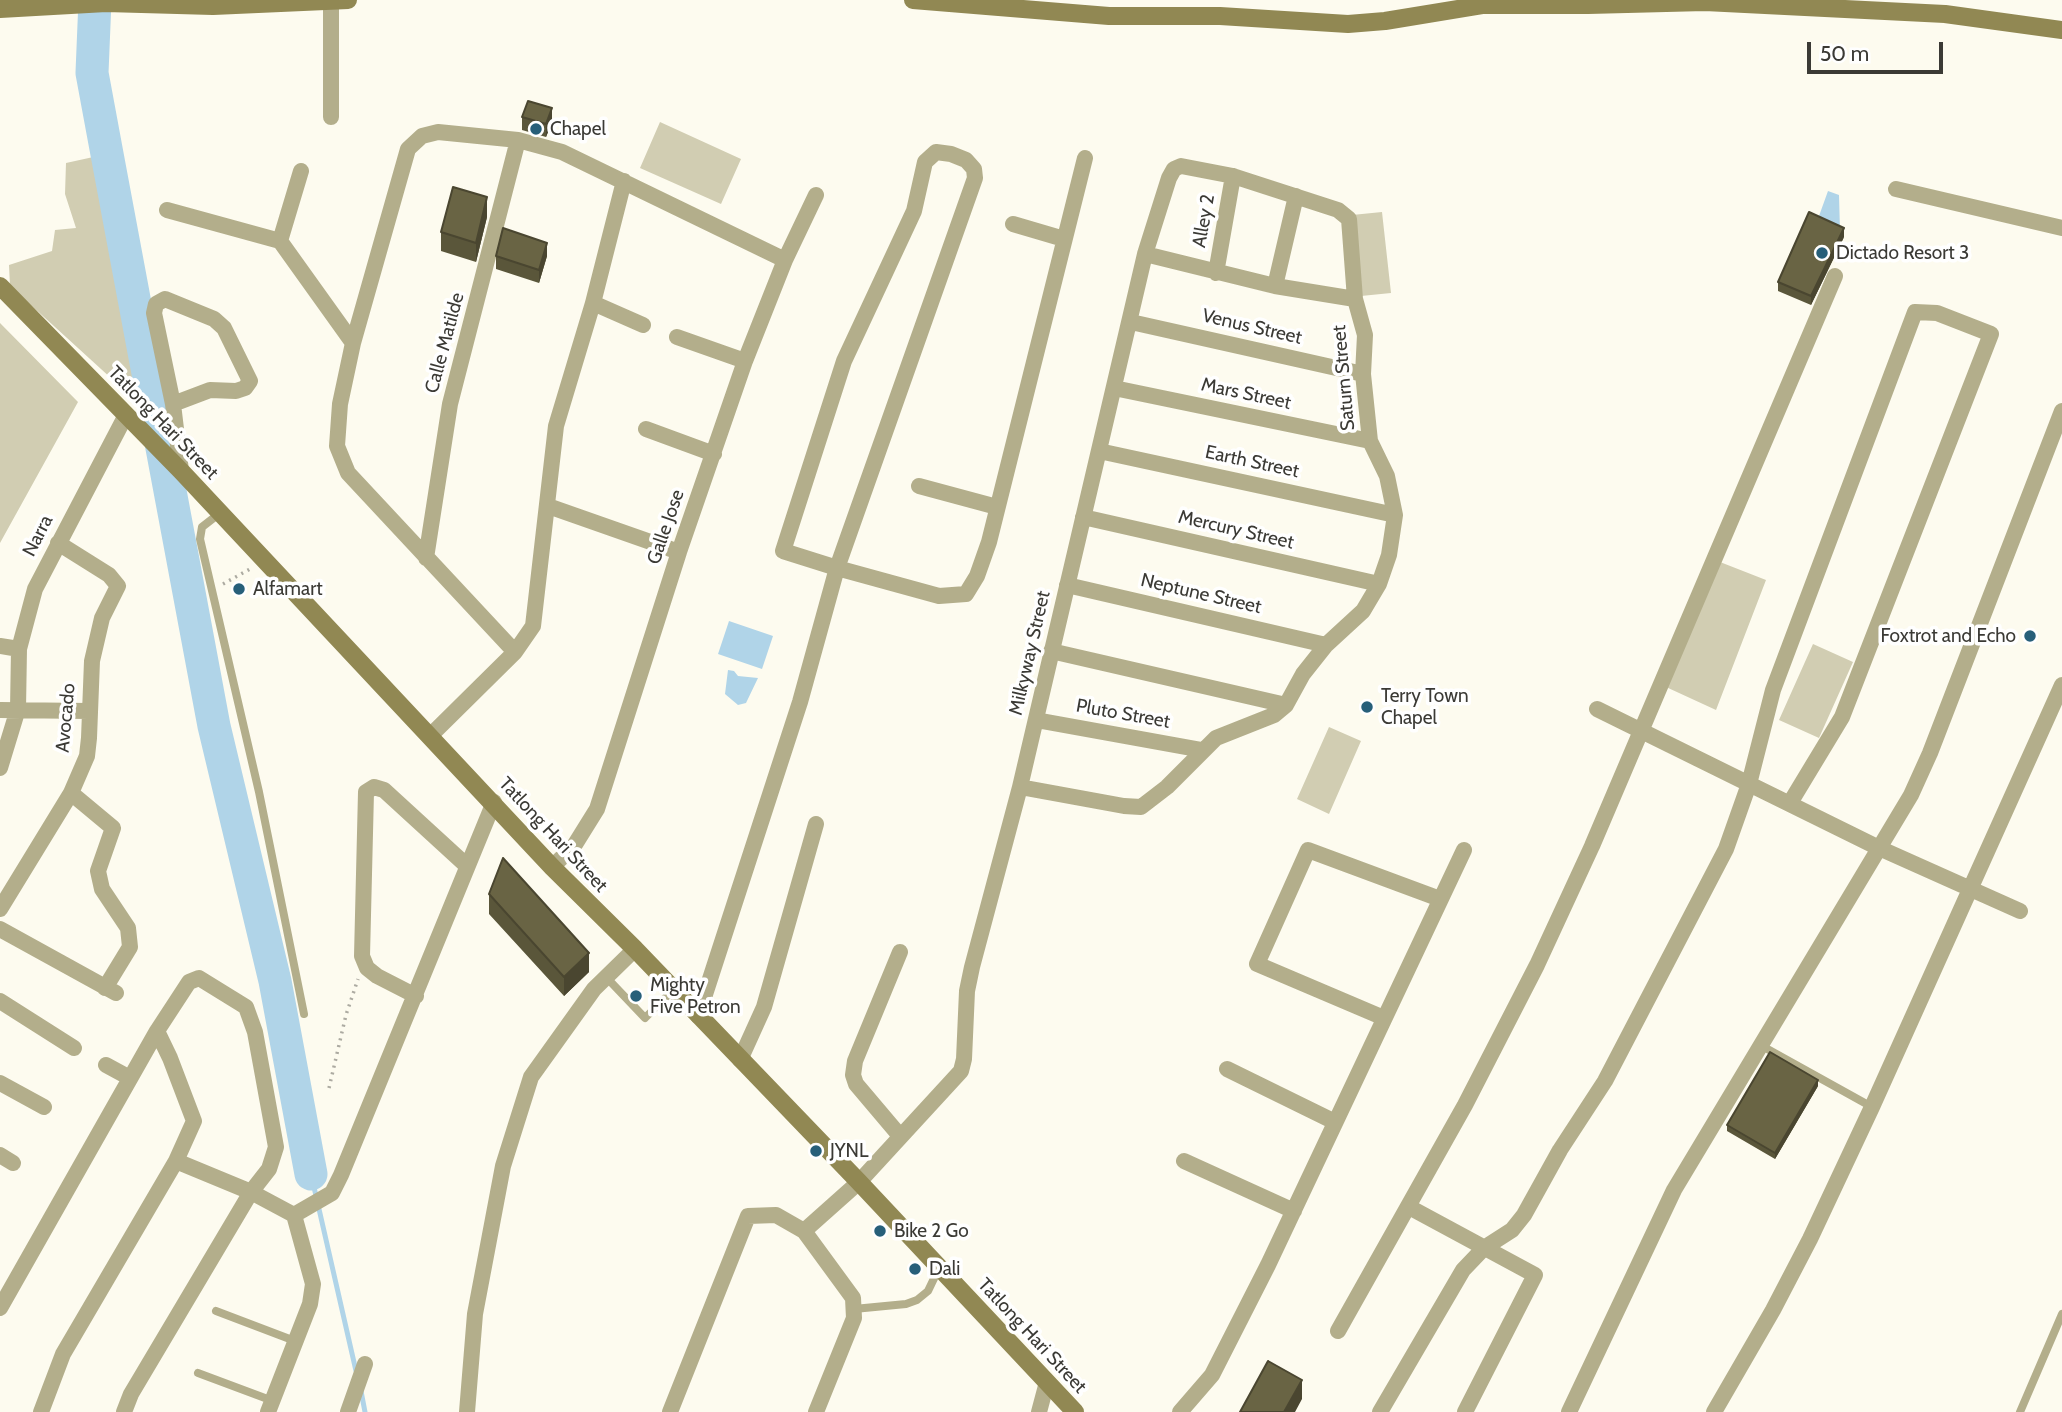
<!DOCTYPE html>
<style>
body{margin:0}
#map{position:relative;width:2062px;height:1412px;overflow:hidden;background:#fdfbef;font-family:Cabin,sans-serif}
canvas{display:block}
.scale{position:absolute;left:1807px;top:42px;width:136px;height:32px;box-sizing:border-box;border:4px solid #3b3a35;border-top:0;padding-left:9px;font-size:21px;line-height:24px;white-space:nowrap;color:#3b3a35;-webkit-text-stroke:5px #fff;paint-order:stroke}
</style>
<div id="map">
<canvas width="2062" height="1412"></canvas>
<div class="scale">50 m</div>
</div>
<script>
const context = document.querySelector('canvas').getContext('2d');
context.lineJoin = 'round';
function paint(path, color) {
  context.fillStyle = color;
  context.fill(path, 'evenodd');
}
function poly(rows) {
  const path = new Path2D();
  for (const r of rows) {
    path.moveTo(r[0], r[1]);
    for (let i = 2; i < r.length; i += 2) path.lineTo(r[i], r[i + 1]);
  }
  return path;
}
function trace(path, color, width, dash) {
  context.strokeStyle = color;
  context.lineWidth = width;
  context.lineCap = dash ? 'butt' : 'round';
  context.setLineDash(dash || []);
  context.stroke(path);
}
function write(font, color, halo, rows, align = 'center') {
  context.font = font + ' Cabin,sans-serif';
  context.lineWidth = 7;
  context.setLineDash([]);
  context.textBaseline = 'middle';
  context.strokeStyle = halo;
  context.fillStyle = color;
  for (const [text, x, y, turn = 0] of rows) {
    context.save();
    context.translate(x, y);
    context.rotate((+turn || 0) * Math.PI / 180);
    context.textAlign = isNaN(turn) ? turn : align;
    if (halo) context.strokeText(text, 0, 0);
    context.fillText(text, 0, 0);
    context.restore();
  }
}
paint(poly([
 [660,122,741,159,721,204,640,168],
 [107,154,118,208,158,421,10,286,9,265,52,251,55,230,76,228,65,194,66,163],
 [1382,212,1391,293,1361,296,1352,215],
 [0,323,78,402,0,543],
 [1720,562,1766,580,1716,710,1666,687],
 [1813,644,1853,662,1819,738,1779,720],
 [1329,727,1361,741,1329,814,1297,799]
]), '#d1cdb2');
paint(poly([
 [1828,191,1839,195,1840,231,1819,216],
 [729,621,773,636,762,669,718,654],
 [728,670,734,671,738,676,758,678,746,703,738,705,725,694]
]), '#b0d4e8');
trace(poly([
 [311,1174,356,1371],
 [361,1391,365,1412]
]), '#b0d4e8', 5);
trace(poly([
 [95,0,92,73,107,154,214,726,275,981,311,1174]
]), '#b0d4e8', 33);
trace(poly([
 [223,584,250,569],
 [329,1088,346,1015,358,979]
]), '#acaaa1', 3.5, [2, 5]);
trace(poly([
 [220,513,202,527,200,539,259,792,304,1014],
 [606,977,645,1018,673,990],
 [1762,1046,1872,1107],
 [854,1309,906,1304,917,1300,928,1291,939,1268],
 [216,1311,295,1341],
 [198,1373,273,1401],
 [2020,1412,2062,1314]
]), '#b3ae8b', 8);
trace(poly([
 [331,117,331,2],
 [1896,189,2062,228],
 [167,210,280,241,353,343],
 [1013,224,1064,239],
 [280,241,301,171],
 [1145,254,1275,286,1355,299],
 [1216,273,1233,176],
 [1275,286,1296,196],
 [593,303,643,325],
 [1131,322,1363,374],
 [677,337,745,361],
 [1114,388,1370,441],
 [173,404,210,390,236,391,245,388,250,381,224,328,214,319,165,299,156,304,154,313,173,404,181,471],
 [646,429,714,454],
 [1099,451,1395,515],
 [919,486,997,507],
 [548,506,679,552],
 [1083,517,1379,584],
 [426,558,450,404,518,140],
 [1067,585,1326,645],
 [0,646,19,649],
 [1051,651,1286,705],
 [515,652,348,473,337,446,340,404,353,343,408,149,422,136,438,132,518,140,562,152,785,260],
 [1597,709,1879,848,2020,911],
 [0,710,89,711],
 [1036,720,1202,750],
 [430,736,515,652,533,626,556,426,593,303,624,181],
 [0,768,18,709,19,649,35,589,126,415],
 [71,793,113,828,98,871,102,889,128,928,130,947,105,988],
 [552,867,574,846,597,809,679,552,745,361,785,260,816,195],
 [0,909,71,793,87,756,89,738,92,661,102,618,118,586,109,575,58,543],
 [0,929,116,993],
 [416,996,377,976,367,968,362,956,366,792,374,787,384,790,467,866],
 [0,1001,74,1048],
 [698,1016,800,702,837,568,975,178,974,169,966,160,951,154,936,152,925,162,914,211,844,361,783,551,837,568,939,596,966,594,977,576,989,542,1085,158],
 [1384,1018,1257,964,1308,850,1440,899],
 [740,1060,764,1007,816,824],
 [106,1065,130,1078],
 [1227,1069,1335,1122],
 [0,1083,44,1107],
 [900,1136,856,1084,853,1075,855,1061,900,952],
 [0,1155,13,1163],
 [176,1161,251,1192,294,1215,313,1284,310,1304,268,1412],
 [1184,1161,1294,1211],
 [1409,1207,1535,1275,1465,1412],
 [294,1215,332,1193,341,1175,494,802],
 [804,1231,859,1182,961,1071,964,1059,967,991,972,967,1020,787,1145,254,1169,178,1174,169,1181,166,1233,176,1338,210,1349,219,1355,299,1365,335,1363,374,1370,441,1387,476,1395,515,1389,555,1379,584,1363,611,1326,645,1303,674,1286,705,1274,715,1216,738,1167,787,1141,807,1124,806,1020,787],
 [0,1308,157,1031,189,982,199,978,246,1007,255,1032,276,1147,269,1169,251,1192,131,1394,124,1412],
 [1338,1331,1465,1105,1537,965,1592,846,1835,276],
 [41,1412,63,1354,176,1161,194,1121,170,1058,157,1031],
 [348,1412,365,1364],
 [467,1412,475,1314,503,1166,531,1077,594,989,635,949],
 [670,1412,748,1216,776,1215,804,1231,853,1298,854,1318,816,1412],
 [1039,1412,1047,1382],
 [1180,1412,1212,1375,1268,1265,1464,850],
 [1380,1412,1463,1270,1484,1248,1512,1230,1524,1215,1560,1150,1605,1081,1726,849,1749,784,1773,690,1915,312,1937,313,1991,334,1842,717,1790,803],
 [1569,1412,1674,1190,1911,795,1930,753,2062,411],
 [1714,1412,1773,1310,1810,1239,1872,1107,2062,685]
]), '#b3ae8b', 16);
trace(poly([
 [913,0,1109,16,1220,16,1348,24,1385,21,1482,5,1588,5,1705,2,1945,14,2062,30],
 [0,9,106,3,213,6,348,0],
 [0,286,181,471,552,867,635,949,859,1182,1075,1412]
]), '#918853', 18);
paint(poly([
 [522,117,552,122,546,137,522,130],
 [487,217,476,262,441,251,441,232],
 [1844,237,1811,305,1778,291,1778,282],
 [496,256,547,256,539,283,496,269],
 [489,894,589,972,564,996,489,914],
 [1818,1086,1775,1159,1727,1131,1727,1125]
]), '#5a563a');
paint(poly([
 [552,108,552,122,546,137,546,124],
 [487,197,487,217,476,262,476,243],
 [1844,228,1844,237,1811,305,1811,296],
 [547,243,547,256,539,283,539,270],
 [589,953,589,972,564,996,564,977],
 [1818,1080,1818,1086,1775,1159,1775,1153],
 [1302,1380,1302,1399,1295,1412,1284,1412]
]), '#4a4630');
const building = poly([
 [528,101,552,108,546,124,522,117,528,101],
 [453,187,487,197,476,243,441,232,453,187],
 [1809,212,1844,228,1811,296,1778,282,1809,212],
 [503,228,547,243,539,270,496,256,503,228],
 [503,858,589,953,564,977,489,894,503,858],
 [1770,1052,1818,1080,1775,1153,1727,1125,1770,1052],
 [1268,1361,1302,1380,1284,1412,1240,1412,1268,1361]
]);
paint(building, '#696444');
trace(building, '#4a4630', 2);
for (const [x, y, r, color] of [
 [536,129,7,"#275f79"],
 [1822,253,7,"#275f79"],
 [239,589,7,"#275f79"],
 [2030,636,7,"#275f79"],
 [1367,707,7,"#275f79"],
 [636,996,7,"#275f79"],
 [816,1151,7,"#275f79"],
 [880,1231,7,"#275f79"],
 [915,1269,7,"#275f79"]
]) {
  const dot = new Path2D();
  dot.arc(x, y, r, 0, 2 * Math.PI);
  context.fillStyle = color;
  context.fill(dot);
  trace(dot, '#fff', 2.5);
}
write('19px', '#3b3a35', '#fff', [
 ["Chapel",550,129],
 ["Dictado Resort 3",1836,253],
 ["Alfamart",253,589],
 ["Foxtrot and Echo",2016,636,"right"],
 ["Terry Town",1381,696],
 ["Chapel",1381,718],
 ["Mighty",650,985],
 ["Five Petron",650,1007],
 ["JYNL",830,1151],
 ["Bike 2 Go",894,1231],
 ["Dali",929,1269]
], 'left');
write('19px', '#3b3a35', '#fff', [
 ["Alley 2",1204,221,-80],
 ["Venus Street",1252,327,13],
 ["Calle Matilde",445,343,-75],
 ["Saturn Street",1344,378,-95],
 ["Mars Street",1246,394,12],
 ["Tatlong Hari Street",163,423,46],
 ["Earth Street",1252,462,12],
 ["Galle Jose",666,527,-71],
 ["Mercury Street",1236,530,13],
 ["Narra",38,536,-63],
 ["Neptune Street",1201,594,13],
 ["Milkyway Street",1030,653,-77],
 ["Pluto Street",1123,714,10],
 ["Avocado",66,718,-85],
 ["Tatlong Hari Street",553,835,47],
 ["Tatlong Hari Street",1032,1336,47]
]);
</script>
